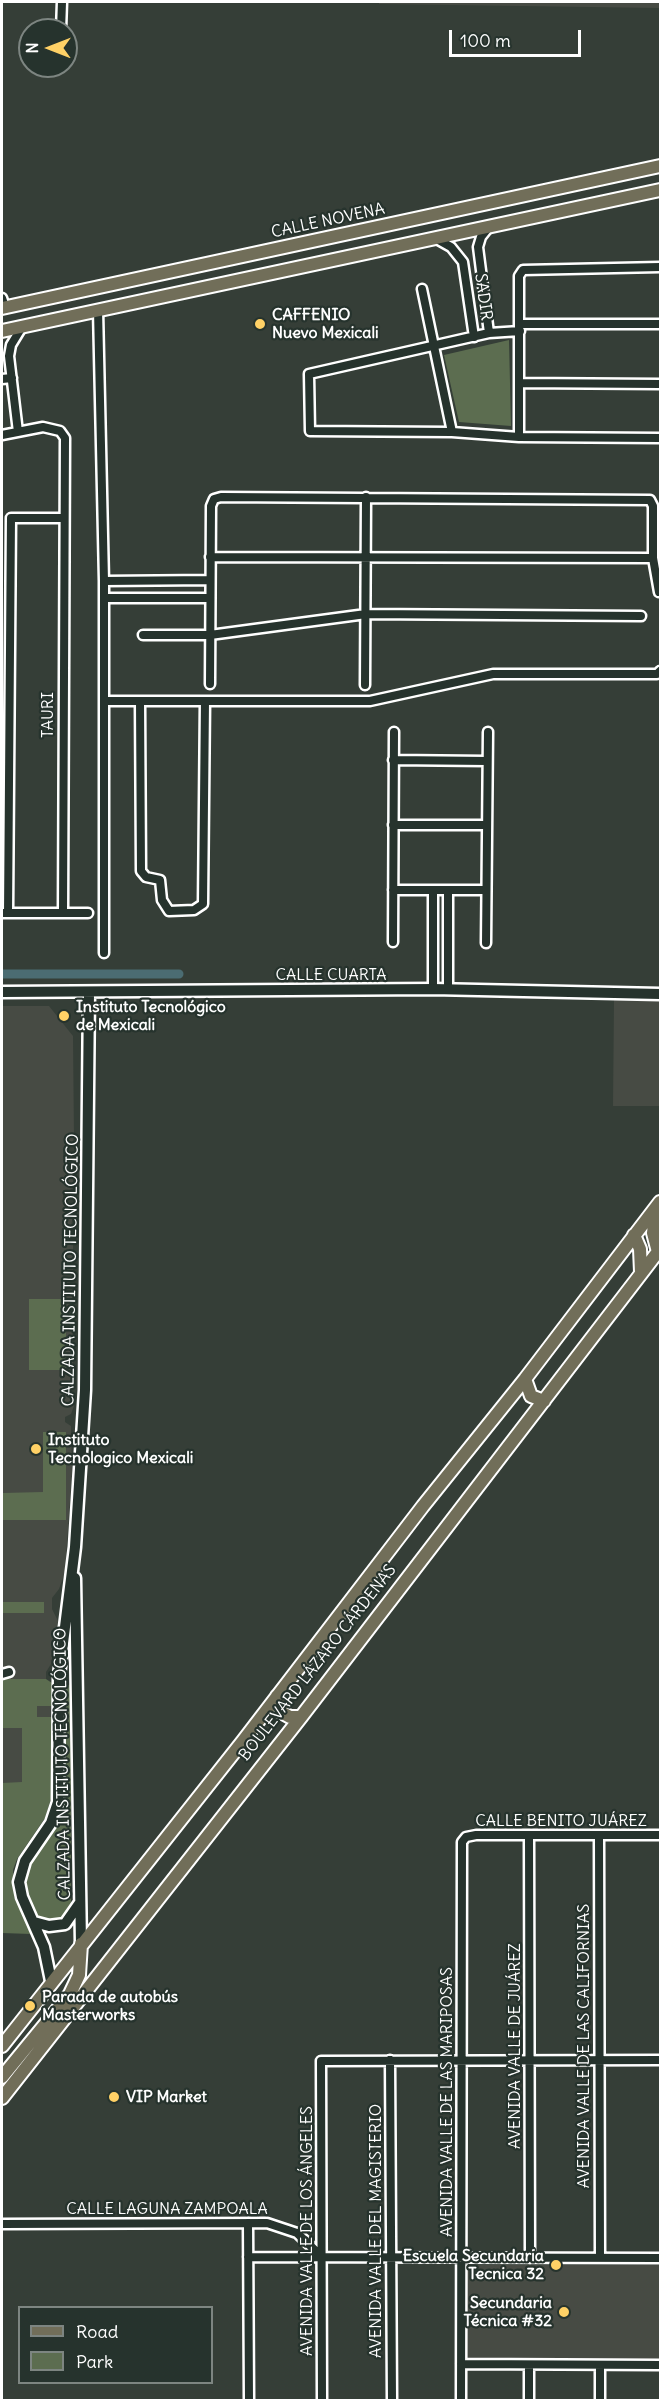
<!DOCTYPE html>
<meta charset="utf-8">
<style>
body{margin:0}
#map{position:relative;width:662px;height:2402px;overflow:hidden;background:#353e37;font-family:Delius,sans-serif}
canvas{display:block}
.frame{position:absolute;inset:0;border:3px solid #fff;pointer-events:none}
.legend{position:absolute;left:18px;top:2306px;width:195px;height:78px;box-sizing:border-box;background:#26332d;border:2px solid #7d8581;margin:0;padding:8px 10px;list-style:none;font-size:18px;color:#fff}
.legend li{display:flex;align-items:center;gap:12px;height:30px}
.legend b{width:30px;border:2px solid #7d8581}
.north{position:absolute;left:18px;top:18px;width:60px;height:60px;box-sizing:border-box;background:#26332d;border:2px solid #7d8581;border-radius:50%;rotate:270deg;font-size:16px;font-weight:700;line-height:24px;text-align:center;color:#fff}
.north::after{content:'';display:block;margin:auto;width:21px;height:27px;background:#ffd166;clip-path:polygon(50% 0,100% 100%,50% 72%,0 100%)}
.scale{position:absolute;left:449px;top:30px;width:132px;height:27px;box-sizing:border-box;border:3px solid #fff;border-top:0;padding-left:8px;font-size:18px;line-height:21px;white-space:nowrap;color:#fff;-webkit-text-stroke:4px #26332d;paint-order:stroke}
</style>
<div id="map">
<canvas width="662" height="2402"></canvas>
<div class="frame"></div>
<ul class="legend">
<li><b style="height:8px;background:#716e59"></b>Road</li>
<li><b style="height:16px;background:#5c6d50"></b>Park</li>
</ul>
<div class="north">N</div>
<div class="scale">100 m</div>
</div>
<script>
const context = document.querySelector('canvas').getContext('2d');
context.lineJoin = 'round';
function paint(path, color) {
  context.fillStyle = color;
  context.fill(path, 'evenodd');
}
function poly(rows) {
  const path = new Path2D();
  for (const r of rows) {
    path.moveTo(r[0], r[1]);
    for (let i = 2; i < r.length; i += 2) path.lineTo(r[i], r[i + 1]);
  }
  return path;
}
function trace(path, color, width, dash) {
  context.strokeStyle = color;
  context.lineWidth = width;
  context.lineCap = dash ? 'butt' : 'round';
  context.setLineDash(dash || []);
  context.stroke(path);
}
function write(font, color, halo, rows, align = 'center') {
  context.font = font + ' Delius,sans-serif';
  context.lineWidth = 4.5;
  context.setLineDash([]);
  context.textBaseline = 'middle';
  context.strokeStyle = halo;
  context.fillStyle = color;
  for (const [text, x, y, turn = 0] of rows) {
    context.save();
    context.translate(x, y);
    context.rotate((+turn || 0) * Math.PI / 180);
    context.textAlign = isNaN(turn) ? turn : align;
    if (halo) context.strokeText(text, 0, 0);
    context.fillText(text, 0, 0);
    context.restore();
  }
}
paint(poly([
 [379,2,660,2,660,8,379,4],
 [614,1000,660,1000,660,1106,613,1106],
 [2,1006,49,1006,73,1036,74,1138,71,1145,63,1150,63,1157,73,1161,73,1188,63,1195,63,1202,72,1206,73,1218,71,1225,63,1229,63,1234,73,1240,73,1278,70,1283,63,1284,63,1288,73,1294,73,1383,65,1389,65,1395,74,1399,74,1406,71,1414,65,1417,65,1422,71,1426,72,1472,65,1572,59,1589,52,1598,52,1609,58,1621,51,1664,46,1672,46,1680,51,1685,50,1793,2,1871],
 [467,2265,660,2265,660,2359,467,2359]
]), '#474b44');
paint(poly([
 [509,340,511,426,459,422,444,355],
 [29,1299,66,1299,66,1370,29,1370],
 [43,1432,66,1432,66,1520,3,1520,3,1493,43,1492],
 [2,1602,44,1602,44,1613,2,1613],
 [6,1679,46,1679,52,1683,53,1688,53,1706,37,1706,37,1717,53,1717,51,1799,45,1818,17,1859,13,1870,14,1896,31,1934,2,1933,2,1783,22,1782,22,1728,2,1728,2,1681],
 [71,1684,71,1909,63,1919,48,1921,32,1919,23,1883,29,1862,51,1833,62,1803,64,1687]
]), '#5c6d50');
trace(poly([
 [2,974,179,974]
]), '#4b6c72', 9);
const street = poly([
 [61,30,62,2],
 [489,227,481,237,478,247,489,333],
 [435,238,451,247,463,262,474,337],
 [422,289,452,432],
 [2,298,5,307],
 [98,310,104,581,104,953],
 [520,324,660,324],
 [520,331,489,333,309,374,310,431,452,432,519,437,660,438],
 [2,379,12,378],
 [519,383,660,384],
 [18,432,9,356,11,345,22,327],
 [2,435,43,427,60,431,65,438,63,913],
 [519,437,519,276,523,270,660,267],
 [210,557,653,558],
 [104,581,210,580],
 [104,598,210,598],
 [143,635,210,635,366,614,641,616],
 [210,684,211,506,214,499,221,497,650,500,653,506,653,558,659,592],
 [365,685,366,497],
 [105,701,370,701,493,674,657,674,660,671],
 [140,701,141,871,146,877,160,880,162,900,169,911,194,910,203,904,205,701],
 [393,760,487,761],
 [393,825,487,825],
 [393,890,486,890],
 [448,891,448,989],
 [2,913,88,913],
 [8,913,11,518,63,518],
 [393,942,394,732],
 [486,943,488,732],
 [433,989,433,890],
 [2,1674,9,1672],
 [529,1835,530,2258],
 [599,1835,600,2258],
 [390,2060,392,2400],
 [248,2223,249,2400],
 [2,2224,267,2223,297,2233,322,2257],
 [248,2257,660,2258],
 [461,2364,660,2365],
 [529,2365,529,2400],
 [600,2365,600,2400],
 [322,2400,321,2061,660,2060],
 [461,2400,462,1842,466,1837,476,1835,660,1835]
]);
const secondary = poly([
 [2,992,433,989,660,994],
 [75,1578,81,1944],
 [34,1922,49,1926,65,1924,79,1904],
 [51,1981,44,1947,22,1897,19,1882,25,1861,51,1823,58,1802,59,1675,75,1547,85,1390,89,993]
]);
const primary = poly([
 [2,308,660,166],
 [2,331,660,190],
 [656,1209,653,1233,658,1252],
 [634,1235,640,1249,641,1272],
 [525,1379,531,1396,544,1401],
 [277,1696,281,1712,290,1717,301,1717],
 [2,2046,243,1741,423,1506,525,1379,660,1202],
 [2,2077,70,1994,79,1975,81,1944],
 [2,2098,301,1717,660,1249]
]);
trace(street, '#fff', 13);
trace(secondary, '#fff', 15);
trace(primary, '#fff', 16);
trace(street, '#26332d', 8);
trace(secondary, '#26332d', 10);
trace(primary, '#716e59', 12);
for (const [x, y, r, color] of [
 [260,324,6,"#ffd166"],
 [64,1016,6,"#ffd166"],
 [36,1449,6,"#ffd166"],
 [30,2006,6,"#ffd166"],
 [114,2097,6,"#ffd166"],
 [556,2265,6,"#ffd166"],
 [564,2312,6,"#ffd166"]
]) {
  const dot = new Path2D();
  dot.arc(x, y, r, 0, 2 * Math.PI);
  context.fillStyle = color;
  context.fill(dot);
  trace(dot, '#26332d', 2);
}
write('16px', '#fff', '#26332d', [
 ["CALLE NOVENA",328,221,-12],
 ["SADIR",483,297,82],
 ["TAURI",48,715,-90],
 ["CALLE CUARTA",331,975],
 ["CALZADA INSTITUTO TECNOLÓGICO",71,1270,-89],
 ["BOULEVARD LÁZARO CÁRDENAS",318,1663,-52],
 ["CALZADA INSTITUTO TECNOLÓGICO",63,1764,-91],
 ["CALLE BENITO JUÁREZ",561,1821],
 ["AVENIDA VALLE DE JUÁREZ",515,2046,-90],
 ["AVENIDA VALLE DE LAS CALIFORNIAS",584,2046,-90],
 ["AVENIDA VALLE DE LAS MARIPOSAS",447,2102,-90],
 ["CALLE LAGUNA ZAMPOALA",167,2209],
 ["AVENIDA VALLE DE LOS ÁNGELES",307,2231,-90],
 ["AVENIDA VALLE DEL MAGISTERIO",376,2231,-90]
]);
write('bold 16px', '#fff', '#26332d', [
 ["CAFFENIO",272,315],
 ["Nuevo Mexicali",272,333],
 ["Instituto Tecnológico",76,1007],
 ["de Mexicali",76,1025],
 ["Instituto",48,1440],
 ["Tecnologico Mexicali",48,1458],
 ["Parada de autobús",42,1997],
 ["Masterworks",42,2015],
 ["VIP Market",126,2097],
 ["Escuela Secundaria",544,2256,"right"],
 ["Tecnica 32",544,2274,"right"],
 ["Secundaria",552,2303,"right"],
 ["Técnica #32",552,2321,"right"]
], 'left');
</script>
